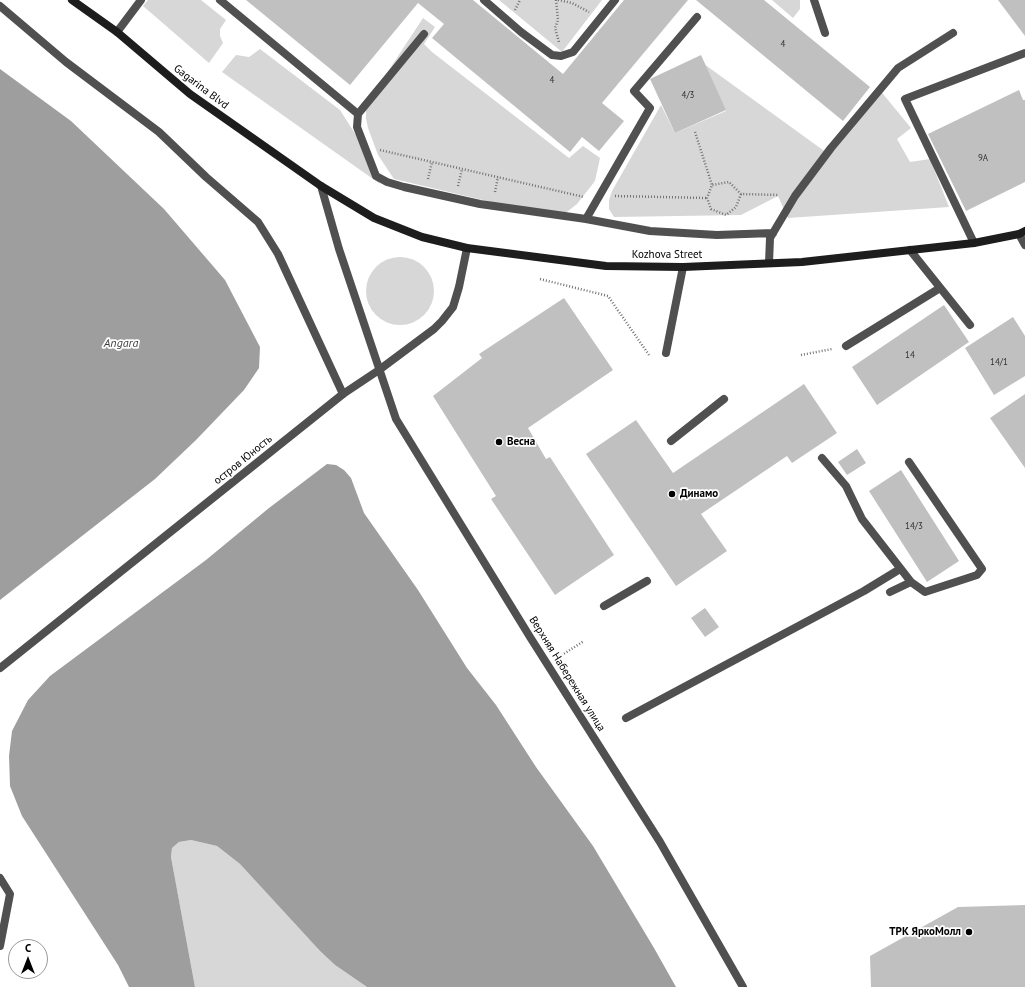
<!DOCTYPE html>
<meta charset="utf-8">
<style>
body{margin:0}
#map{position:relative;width:1025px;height:987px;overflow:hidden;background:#fff;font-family:"PT Sans",sans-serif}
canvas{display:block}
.north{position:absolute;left:8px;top:939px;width:40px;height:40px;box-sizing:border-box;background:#fff;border:1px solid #999;border-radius:50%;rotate:0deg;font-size:11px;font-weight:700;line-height:16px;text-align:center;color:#000}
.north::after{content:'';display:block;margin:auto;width:14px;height:18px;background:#000;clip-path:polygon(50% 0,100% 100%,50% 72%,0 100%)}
</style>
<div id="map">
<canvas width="1025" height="987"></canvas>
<div class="north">С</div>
</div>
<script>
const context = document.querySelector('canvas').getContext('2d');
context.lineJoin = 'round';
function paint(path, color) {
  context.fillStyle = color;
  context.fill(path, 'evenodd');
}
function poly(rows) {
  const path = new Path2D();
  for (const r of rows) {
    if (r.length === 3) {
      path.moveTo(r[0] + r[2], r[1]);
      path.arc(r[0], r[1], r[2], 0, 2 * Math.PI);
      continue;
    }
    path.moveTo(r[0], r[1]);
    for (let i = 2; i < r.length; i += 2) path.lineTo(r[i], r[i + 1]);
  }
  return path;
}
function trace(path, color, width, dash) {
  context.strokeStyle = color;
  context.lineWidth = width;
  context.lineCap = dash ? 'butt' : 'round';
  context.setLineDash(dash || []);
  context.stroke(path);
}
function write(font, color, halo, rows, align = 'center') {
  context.font = font + ' "PT Sans",sans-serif';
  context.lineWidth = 3.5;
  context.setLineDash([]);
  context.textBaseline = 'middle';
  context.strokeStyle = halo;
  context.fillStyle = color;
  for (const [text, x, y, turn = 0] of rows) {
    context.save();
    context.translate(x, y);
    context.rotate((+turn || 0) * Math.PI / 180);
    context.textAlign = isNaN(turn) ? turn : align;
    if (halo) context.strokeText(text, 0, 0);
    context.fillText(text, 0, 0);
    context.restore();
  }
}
paint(poly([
 [148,0,201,0,226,20,220,29,220,36,223,43,209,63,143,6],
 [499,0,602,0,562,52],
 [772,0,800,0,800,9,793,18],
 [423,18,435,27,424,44,432,52,569,158,583,146,600,158,595,181,577,204,563,215,521,209,394,179,378,155,368,128,366,119,366,105],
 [260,49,340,110,359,140,380,184,222,72,236,55,249,57],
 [704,64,827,153,879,89,911,128,897,139,910,162,930,159,949,207,788,218,778,196,741,215,614,217,609,209,609,200,612,191,661,105,675,133,726,111],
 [400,291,34],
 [191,840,217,846,240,864,320,951,335,965,367,987,195,987,171,857,172,848,179,842]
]), '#d7d7d7');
paint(poly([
 [0,69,71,121,164,209,225,280,260,347,259,368,244,390,196,440,155,479,0,600],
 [327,464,336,465,344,470,351,478,364,513,418,590,467,668,496,705,536,767,593,846,654,948,676,987,367,987,335,965,320,951,240,864,217,846,191,840,179,842,172,848,171,857,195,987,129,987,118,965,22,816,10,786,9,756,12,731,28,700,50,676,206,560,269,508]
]), '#9e9e9e');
paint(poly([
 [246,0,473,0,563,74,624,0,688,0,602,103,624,121,599,151,582,137,570,152,432,38,444,24,418,3,350,85],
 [696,0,764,0,870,87,843,121],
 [998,0,1025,0,1025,36],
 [701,55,726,110,675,133,650,79],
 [1019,90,1023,100,1025,100,1025,182,966,211,928,134],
 [564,298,613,370,528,428,546,459,550,457,614,555,555,595,491,499,496,496,433,396,482,358,479,354],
 [944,305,969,342,877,405,852,367],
 [1013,317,1025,336,1025,376,994,395,965,348],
 [804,384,837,433,792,463,787,456,701,514,727,551,676,586,586,454,636,420,673,473],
 [1025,394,1025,468,990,418],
 [857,449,866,463,847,475,838,462],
 [901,470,959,561,927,582,869,491],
 [705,608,719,627,705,637,691,618],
 [1025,905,1025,987,871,987,870,956,958,907]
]), '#c0c0c0');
trace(poly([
 [556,0,558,20,555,28,559,42],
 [558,0,572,3,589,12],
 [515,10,520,0],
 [695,132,712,185],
 [380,150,584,197],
 [428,179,432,162],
 [458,186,462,169],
 [495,192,498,177],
 [741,194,736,207,726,215,711,209,707,198,712,185,729,182,741,194,779,195],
 [615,196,707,198],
 [540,279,608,296,649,355],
 [801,355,832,349],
 [559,657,584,641]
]), '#727272', 2.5, [1, 2]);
trace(poly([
 [220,0,358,114],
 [484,0,521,32,552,55,561,56,573,52,615,0],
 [814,0,825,33],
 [117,32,141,0],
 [424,34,358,114,357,127,376,176,387,182,404,187,480,204,586,219,650,231,717,235,773,233],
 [586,219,650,108,634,91,697,17],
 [1019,234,1025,245],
 [974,243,905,99,1025,53],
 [910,250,970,325],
 [769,263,770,238,795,196,831,148,898,68,953,33],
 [846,346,940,288],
 [666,353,683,267],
 [671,441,724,399],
 [822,458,846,486,862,519,911,582],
 [890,592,911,582,925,592,977,575,982,569,909,462],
 [604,606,647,581],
 [0,668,343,394],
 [626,718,864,591,900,569],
 [0,878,10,894,0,946]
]), '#505050', 8);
trace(poly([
 [0,6,66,62,159,132,206,177,258,222,278,254,343,394,379,370,434,329,442,321,453,307,459,287,467,248],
 [321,186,339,249,396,419,530,637,660,842,743,987]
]), '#505050', 8);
trace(poly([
 [72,0,117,32,190,94,321,186,374,218,422,237,467,248,606,266,683,267,802,262,974,243,1019,234,1025,231]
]), '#1d1d1d', 8);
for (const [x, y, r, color] of [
 [499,442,4,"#000"],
 [672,494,4,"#000"],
 [969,932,4,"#000"]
]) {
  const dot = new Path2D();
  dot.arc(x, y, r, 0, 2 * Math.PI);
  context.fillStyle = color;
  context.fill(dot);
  trace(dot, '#fff', 1.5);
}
write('9px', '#303030', null, [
 ["4",783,44],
 ["4",552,80],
 ["4/3",688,95],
 ["9А",983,158],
 ["14",910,355],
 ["14/1",999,362],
 ["14/3",914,526]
]);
write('11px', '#000', '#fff', [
 ["Gagarina Blvd",201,87,37],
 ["Kozhova Street",667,255],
 ["остров Юность",243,460,-39],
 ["Верхняя Набережная улица",567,674,58]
]);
write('bold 11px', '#000', '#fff', [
 ["Весна",507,442],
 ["Динамо",680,494],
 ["ТРК ЯркоМолл",961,932,"right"]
], 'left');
write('italic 12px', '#3f3f3f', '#fff', [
 ["Angara",121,344]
]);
</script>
